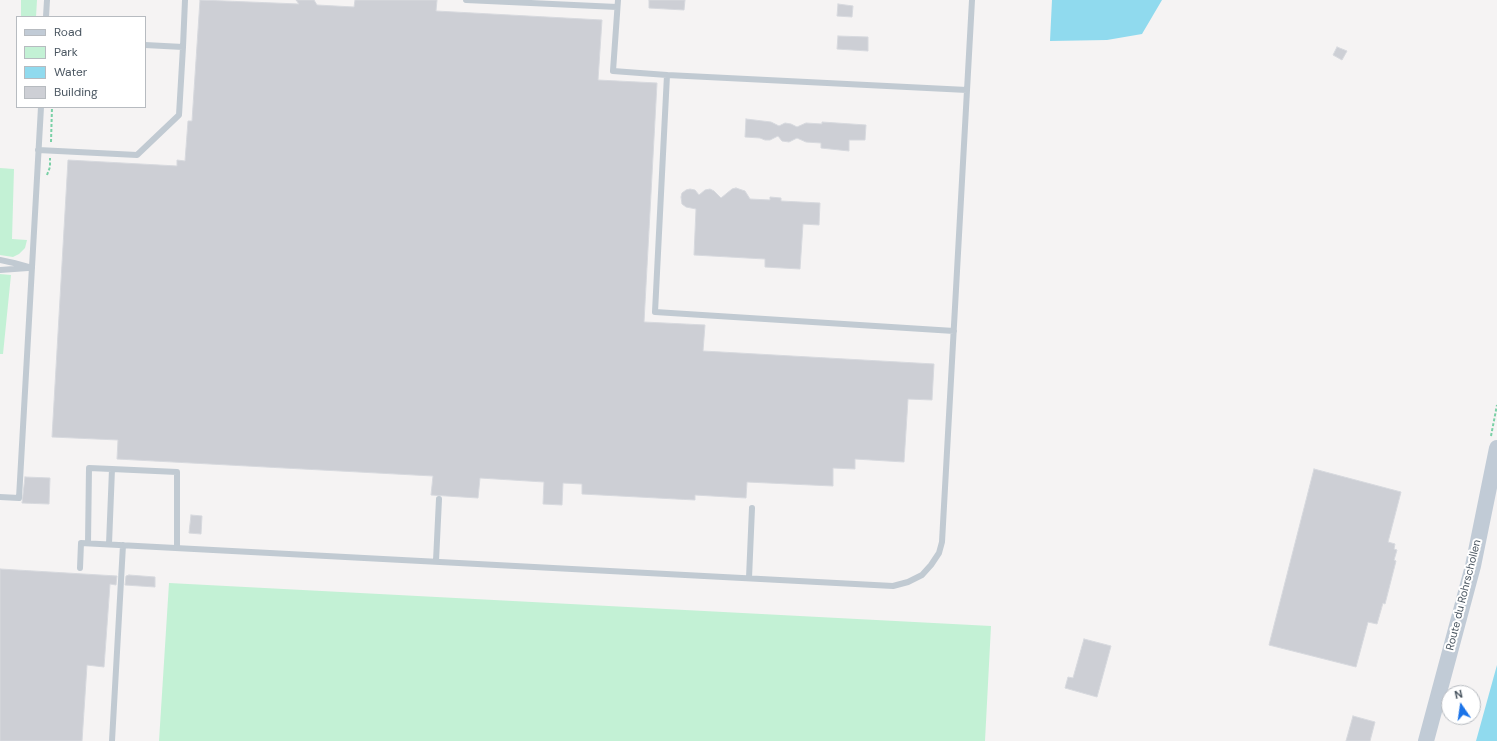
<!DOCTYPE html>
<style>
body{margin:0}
#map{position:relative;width:1497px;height:741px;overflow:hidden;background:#f5f3f3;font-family:"DM Sans",sans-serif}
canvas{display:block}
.legend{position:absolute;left:16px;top:16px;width:130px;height:92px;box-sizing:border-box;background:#fff;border:1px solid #b7bbc0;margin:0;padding:5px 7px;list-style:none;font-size:12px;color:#4a5661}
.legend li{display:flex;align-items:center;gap:8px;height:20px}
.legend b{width:20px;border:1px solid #b7bbc0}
.north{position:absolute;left:1441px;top:685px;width:40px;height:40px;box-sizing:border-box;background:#fff;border:1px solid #b7bbc0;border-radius:50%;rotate:347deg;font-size:11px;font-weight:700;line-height:16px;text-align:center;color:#4a5661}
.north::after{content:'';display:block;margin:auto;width:14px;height:18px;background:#1a73e8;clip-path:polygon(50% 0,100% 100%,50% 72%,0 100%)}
</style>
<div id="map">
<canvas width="1497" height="741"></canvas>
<ul class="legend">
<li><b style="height:5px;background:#c1cbd6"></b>Road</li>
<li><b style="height:11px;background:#c3f1d5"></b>Park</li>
<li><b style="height:11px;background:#90daee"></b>Water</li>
<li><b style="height:11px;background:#cdcfd5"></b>Building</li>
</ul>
<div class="north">N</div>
</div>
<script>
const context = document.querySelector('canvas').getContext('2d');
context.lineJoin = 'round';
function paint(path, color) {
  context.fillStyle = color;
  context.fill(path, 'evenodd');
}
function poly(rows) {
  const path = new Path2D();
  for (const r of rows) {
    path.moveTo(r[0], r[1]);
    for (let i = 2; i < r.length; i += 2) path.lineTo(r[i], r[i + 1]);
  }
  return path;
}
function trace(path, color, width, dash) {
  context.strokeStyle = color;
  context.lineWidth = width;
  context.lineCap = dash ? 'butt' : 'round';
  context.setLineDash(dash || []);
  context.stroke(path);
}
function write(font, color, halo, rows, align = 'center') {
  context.font = font + ' "DM Sans",sans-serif';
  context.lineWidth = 4;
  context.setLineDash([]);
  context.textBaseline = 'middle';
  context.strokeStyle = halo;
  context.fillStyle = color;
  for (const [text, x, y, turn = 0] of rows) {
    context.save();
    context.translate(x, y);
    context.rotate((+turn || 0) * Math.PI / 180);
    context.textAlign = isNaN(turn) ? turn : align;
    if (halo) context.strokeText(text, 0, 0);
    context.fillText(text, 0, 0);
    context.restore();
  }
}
paint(poly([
 [21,0,37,0,36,17,21,17],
 [0,168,14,169,12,239,27,240,25,248,19,254,13,257,0,255],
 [0,274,11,275,3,354,0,354],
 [169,583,991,626,985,741,159,741]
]), '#c3f1d5');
paint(poly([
 [1052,0,1162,0,1142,34,1107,40,1050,41],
 [1497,665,1497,741,1476,741]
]), '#90daee');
const building = poly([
 [200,0,299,4,296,0,314,0,317,5,354,7,355,0,437,0,436,11,602,20,598,80,657,83,644,322,705,325,703,351,934,364,932,400,908,399,904,462,855,459,855,469,833,468,833,486,747,482,746,498,695,495,695,500,582,494,582,484,563,483,562,505,543,504,544,482,480,478,478,498,431,495,433,476,117,459,118,440,52,437,68,160,177,166,177,160,185,161,188,121,192,121,200,0],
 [649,0,685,0,684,10,649,8,649,0],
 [838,4,853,6,852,17,837,16,838,4],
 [838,36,868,37,868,51,837,49,838,36],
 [1337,47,1347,51,1342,60,1333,55,1337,47],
 [746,119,771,122,779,126,785,123,791,124,797,127,806,123,822,124,822,122,866,125,865,140,849,140,849,151,821,148,821,143,806,142,797,138,789,142,782,141,778,136,770,140,765,140,760,138,745,137,746,119],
 [736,188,745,191,750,199,770,200,770,197,781,198,781,201,820,203,819,225,803,224,800,269,765,267,765,259,694,255,696,209,686,207,682,204,681,197,682,193,686,190,690,189,695,190,699,195,705,190,710,189,714,191,721,198,732,189,736,188],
 [1314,469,1401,492,1388,542,1395,544,1394,549,1397,550,1394,560,1396,561,1385,604,1383,603,1377,624,1368,622,1356,667,1269,645,1314,469],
 [25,477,50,478,49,504,22,503,25,477],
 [191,515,202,516,201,534,189,533,191,515],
 [0,569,117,576,116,585,110,584,104,667,87,665,82,741,0,741,0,569],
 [129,575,155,577,155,587,125,585,126,576,129,575],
 [1084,639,1111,646,1097,697,1065,688,1068,677,1073,678,1084,639],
 [1353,716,1375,722,1370,741,1346,741,1353,716]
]);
paint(building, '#cdcfd5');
trace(building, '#d7d9de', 1);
trace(poly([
 [51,142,52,107],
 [47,175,50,167,50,158],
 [1491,436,1497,405]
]), '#7ad0a6', 2, [3, 2]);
trace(poly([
 [466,0,617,7],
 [618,0,613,71,667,75],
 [46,17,47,0],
 [145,45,183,47,185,0],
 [38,150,137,155,179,115,183,47],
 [0,260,14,263,32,268],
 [0,270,28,268],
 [954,331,655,312,667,75,967,90],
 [0,497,19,498,41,107],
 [88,543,89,468,112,469],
 [109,544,112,469,177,472,177,547],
 [436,561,439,499],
 [80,568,81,543,893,586,908,582,922,575,931,565,939,553,942,542,972,0],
 [749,578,752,508],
 [112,741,123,545]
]), '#c1cad2', 6);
trace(poly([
 [1426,741,1473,566,1497,448]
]), '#c1cbd6', 16);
write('11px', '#4a5661', '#fff', [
 ["Route du Rohrschollen",1464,595,-76]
]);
</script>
